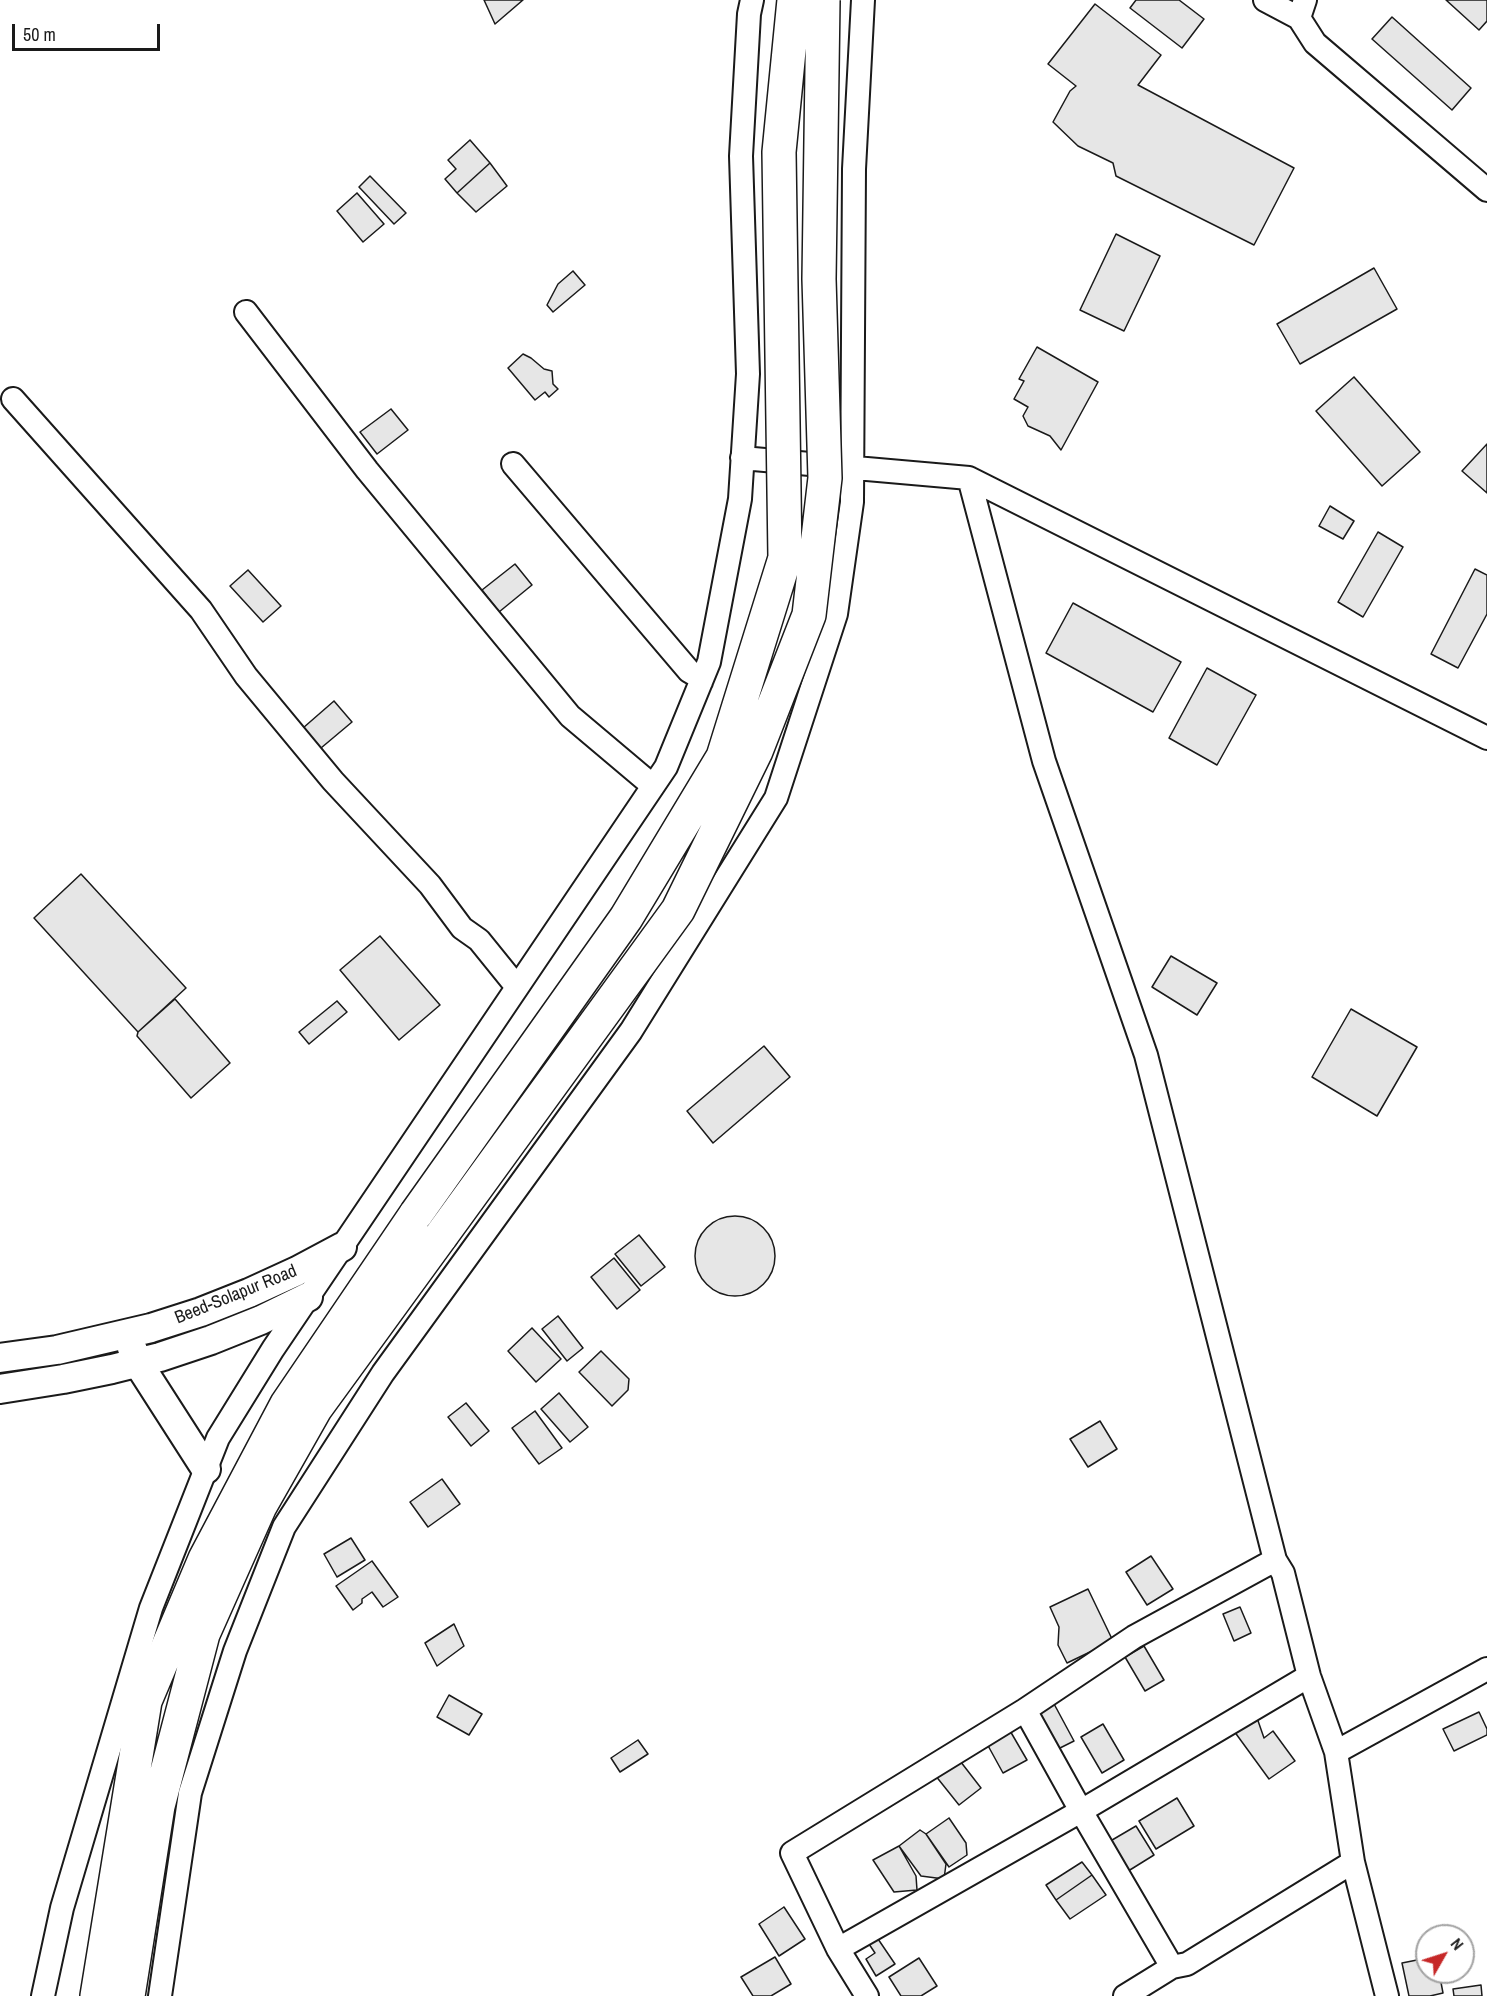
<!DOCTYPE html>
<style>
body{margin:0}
#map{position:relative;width:1487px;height:1996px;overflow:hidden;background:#fff;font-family:"Archivo Narrow",sans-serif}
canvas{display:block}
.north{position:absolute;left:1415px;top:1924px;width:60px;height:60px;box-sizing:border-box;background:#fff;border:2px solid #a3a3a3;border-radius:50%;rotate:51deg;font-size:16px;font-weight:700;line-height:24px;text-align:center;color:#1a1a1a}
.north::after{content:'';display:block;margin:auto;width:21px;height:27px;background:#c62828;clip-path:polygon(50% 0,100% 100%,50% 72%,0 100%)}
.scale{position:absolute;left:12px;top:24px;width:148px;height:27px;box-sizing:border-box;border:3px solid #1a1a1a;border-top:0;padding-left:8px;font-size:18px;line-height:21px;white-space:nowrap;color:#1a1a1a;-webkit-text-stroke:4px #fff;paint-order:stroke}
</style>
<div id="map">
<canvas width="1487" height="1996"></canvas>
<div class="north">N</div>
<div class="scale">50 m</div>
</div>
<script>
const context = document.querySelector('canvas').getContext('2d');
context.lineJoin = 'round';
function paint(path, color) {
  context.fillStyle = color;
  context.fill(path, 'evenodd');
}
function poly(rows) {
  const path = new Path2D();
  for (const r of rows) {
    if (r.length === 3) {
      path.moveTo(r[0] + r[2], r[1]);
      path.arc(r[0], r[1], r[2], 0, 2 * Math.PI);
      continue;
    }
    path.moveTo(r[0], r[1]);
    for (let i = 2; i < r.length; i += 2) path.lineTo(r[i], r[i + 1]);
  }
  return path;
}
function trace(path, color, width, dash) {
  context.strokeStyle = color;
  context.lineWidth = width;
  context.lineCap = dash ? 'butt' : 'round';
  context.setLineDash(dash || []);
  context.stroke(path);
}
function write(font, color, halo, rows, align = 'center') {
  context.font = font + ' "Archivo Narrow",sans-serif';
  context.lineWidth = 4.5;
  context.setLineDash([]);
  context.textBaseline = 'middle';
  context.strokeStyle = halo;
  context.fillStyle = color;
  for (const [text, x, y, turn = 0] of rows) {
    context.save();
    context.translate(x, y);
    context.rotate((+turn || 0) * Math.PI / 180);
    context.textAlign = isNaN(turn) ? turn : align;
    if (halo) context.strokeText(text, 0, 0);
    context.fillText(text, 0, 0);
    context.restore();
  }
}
const building = poly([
 [484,0,523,0,495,24,484,0],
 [1136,0,1179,0,1204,19,1182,48,1130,8,1136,0],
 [1446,0,1487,0,1487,21,1479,30,1446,0],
 [1095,4,1161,55,1138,85,1294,168,1254,245,1116,176,1113,163,1078,146,1053,122,1070,91,1076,86,1048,64,1095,4],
 [1392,17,1471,88,1452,110,1372,39,1392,17],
 [470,140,490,163,457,193,445,179,456,169,448,160,470,140],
 [490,163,507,186,476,212,457,193,490,163],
 [370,176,406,213,394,224,359,187,370,176],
 [357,193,384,224,363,242,337,211,357,193],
 [1116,234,1160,256,1124,331,1080,310,1116,234],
 [1374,268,1397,309,1300,364,1277,324,1374,268],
 [573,271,585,285,553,312,547,305,558,284,573,271],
 [1037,347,1098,382,1061,450,1050,436,1028,426,1023,416,1028,407,1014,399,1024,381,1019,379,1037,347],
 [523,354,531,358,544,369,552,371,553,384,558,389,549,397,545,392,535,400,508,368,523,354],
 [1354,377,1420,452,1382,486,1316,411,1354,377],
 [391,409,408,430,377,454,360,432,391,409],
 [1487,444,1487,493,1462,471,1487,444],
 [1330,506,1354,521,1343,539,1319,526,1330,506],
 [1378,532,1403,547,1363,617,1338,602,1378,532],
 [515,564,532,585,499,612,482,590,515,564],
 [1475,569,1487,575,1487,614,1458,668,1431,654,1475,569],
 [248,570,281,606,263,622,230,586,248,570],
 [1073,603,1181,662,1153,712,1046,653,1073,603],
 [1207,668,1256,695,1217,765,1169,738,1207,668],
 [334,701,352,722,321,748,303,728,334,701],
 [81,874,186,988,138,1032,34,918,81,874],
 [380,936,440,1005,399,1040,340,970,380,936],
 [1171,956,1217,983,1197,1015,1152,987,1171,956],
 [175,999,230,1063,191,1098,137,1036,138,1032,175,999],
 [337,1001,347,1012,309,1044,299,1032,337,1001],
 [1351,1009,1417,1047,1377,1116,1312,1077,1351,1009],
 [764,1046,790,1077,713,1143,687,1111,764,1046],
 [735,1256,40],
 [639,1235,665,1267,641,1286,615,1254,639,1235],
 [614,1258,640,1290,617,1309,591,1277,614,1258],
 [558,1316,583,1348,567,1361,542,1329,558,1316],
 [532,1328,561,1359,536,1382,508,1351,532,1328],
 [601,1351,629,1379,628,1390,612,1406,579,1372,601,1351],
 [559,1393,588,1427,570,1442,541,1409,559,1393],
 [466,1403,489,1431,471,1446,448,1417,466,1403],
 [535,1411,562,1448,539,1464,512,1428,535,1411],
 [1100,1421,1117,1449,1088,1467,1070,1439,1100,1421],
 [442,1479,460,1504,428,1527,410,1502,442,1479],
 [351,1538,365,1560,337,1577,324,1554,351,1538],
 [1151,1556,1173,1589,1147,1605,1126,1572,1151,1556],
 [372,1561,398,1597,383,1607,372,1592,362,1599,362,1603,353,1610,336,1586,372,1561],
 [1088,1589,1113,1641,1067,1663,1058,1645,1059,1627,1050,1607,1088,1589],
 [1240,1607,1251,1633,1234,1641,1223,1614,1240,1607],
 [454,1624,464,1646,437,1666,425,1643,454,1624],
 [1144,1646,1164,1680,1145,1691,1125,1657,1144,1646],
 [449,1695,482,1714,469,1735,437,1717,449,1695],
 [1053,1702,1074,1741,1056,1750,1038,1716,1053,1702],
 [1479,1712,1487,1729,1487,1735,1454,1751,1443,1729,1479,1712],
 [1256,1715,1264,1738,1273,1731,1295,1761,1269,1779,1234,1731,1256,1715],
 [1103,1724,1124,1760,1102,1773,1081,1737,1103,1724],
 [1009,1729,1027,1760,1003,1773,986,1742,1009,1729],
 [638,1740,648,1754,620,1772,611,1758,638,1740],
 [957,1757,981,1788,959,1805,935,1775,957,1757],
 [1177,1798,1194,1826,1156,1849,1139,1821,1177,1798],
 [949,1818,966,1843,967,1855,949,1867,926,1834,949,1818],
 [1136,1826,1154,1855,1125,1873,1107,1843,1136,1826],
 [920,1830,926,1834,946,1864,944,1879,921,1876,899,1846,920,1830],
 [899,1846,916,1876,917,1890,894,1892,873,1860,899,1846],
 [1082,1862,1092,1875,1056,1900,1046,1885,1082,1862],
 [1092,1875,1106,1895,1070,1919,1056,1900,1092,1875],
 [784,1907,805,1939,779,1956,759,1924,784,1907],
 [876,1936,895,1964,876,1976,866,1959,875,1953,867,1941,876,1936],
 [775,1957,791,1984,771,1996,753,1996,741,1977,775,1957],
 [919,1958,937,1986,921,1996,901,1996,889,1977,919,1958],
 [1427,1958,1427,1972,1439,1972,1443,1993,1430,1996,1409,1996,1402,1963,1427,1958],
 [1481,1985,1482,1996,1454,1996,1453,1989,1481,1985]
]);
paint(building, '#e6e6e6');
trace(building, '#1a1a1a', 1.5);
const minor = poly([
 [1265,0,1299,18],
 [1305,0,1299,18,1315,43,1487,190],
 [246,312,367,470,570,716,653,786],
 [13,399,201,610,246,676,333,781,430,885,462,928,479,940,517,987],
 [742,458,969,478,1487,738],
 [513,464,689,671,701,678,701,682],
 [969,478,1044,761,1146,1055,1275,1560,1283,1573,1309,1676,1336,1752,1353,1862,1387,1996],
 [1025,1710,1081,1811,1172,1967],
 [1336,1752,1487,1669],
 [838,1949,1081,1811,1309,1676],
 [43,1996,62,1908,151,1608,218,1438,273,1349,666,767,709,662,740,499,748,374,741,156,749,14,752,0],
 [160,1996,190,1793,235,1651,284,1527,383,1373,631,1031,776,798,836,614,852,502,854,169,863,0],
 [867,1996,838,1949,792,1853,1025,1710,1134,1637,1275,1560],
 [1125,1996,1172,1967,1187,1964,1353,1862]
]);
const major = poly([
 [132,1348,138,1363,206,1469],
 [0,1358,57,1350,151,1328,201,1312,249,1293,297,1271,342,1247],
 [0,1389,63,1379,112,1369,160,1357,211,1340,261,1320,308,1297]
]);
const highway = poly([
 [97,1996,145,1701,205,1559,287,1404,416,1214],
 [128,1996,158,1806,203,1634,260,1506,315,1409,441,1236]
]);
trace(minor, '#1a1a1a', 26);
trace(major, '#1a1a1a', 32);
trace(highway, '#1a1a1a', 36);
trace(minor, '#fff', 22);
trace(major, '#fff', 28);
trace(highway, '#fff', 33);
const highwayBridge = poly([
 [416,1214,626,918,723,757,785,558,779,152,794,0],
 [441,1236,678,910,756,751,809,615,825,478,819,279,823,0]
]);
trace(highwayBridge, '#1a1a1a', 36, []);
trace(highwayBridge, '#fff', 33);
write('18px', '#1a1a1a', '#fff', [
 ["Beed-Solapur Road",236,1295,-22]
]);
</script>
